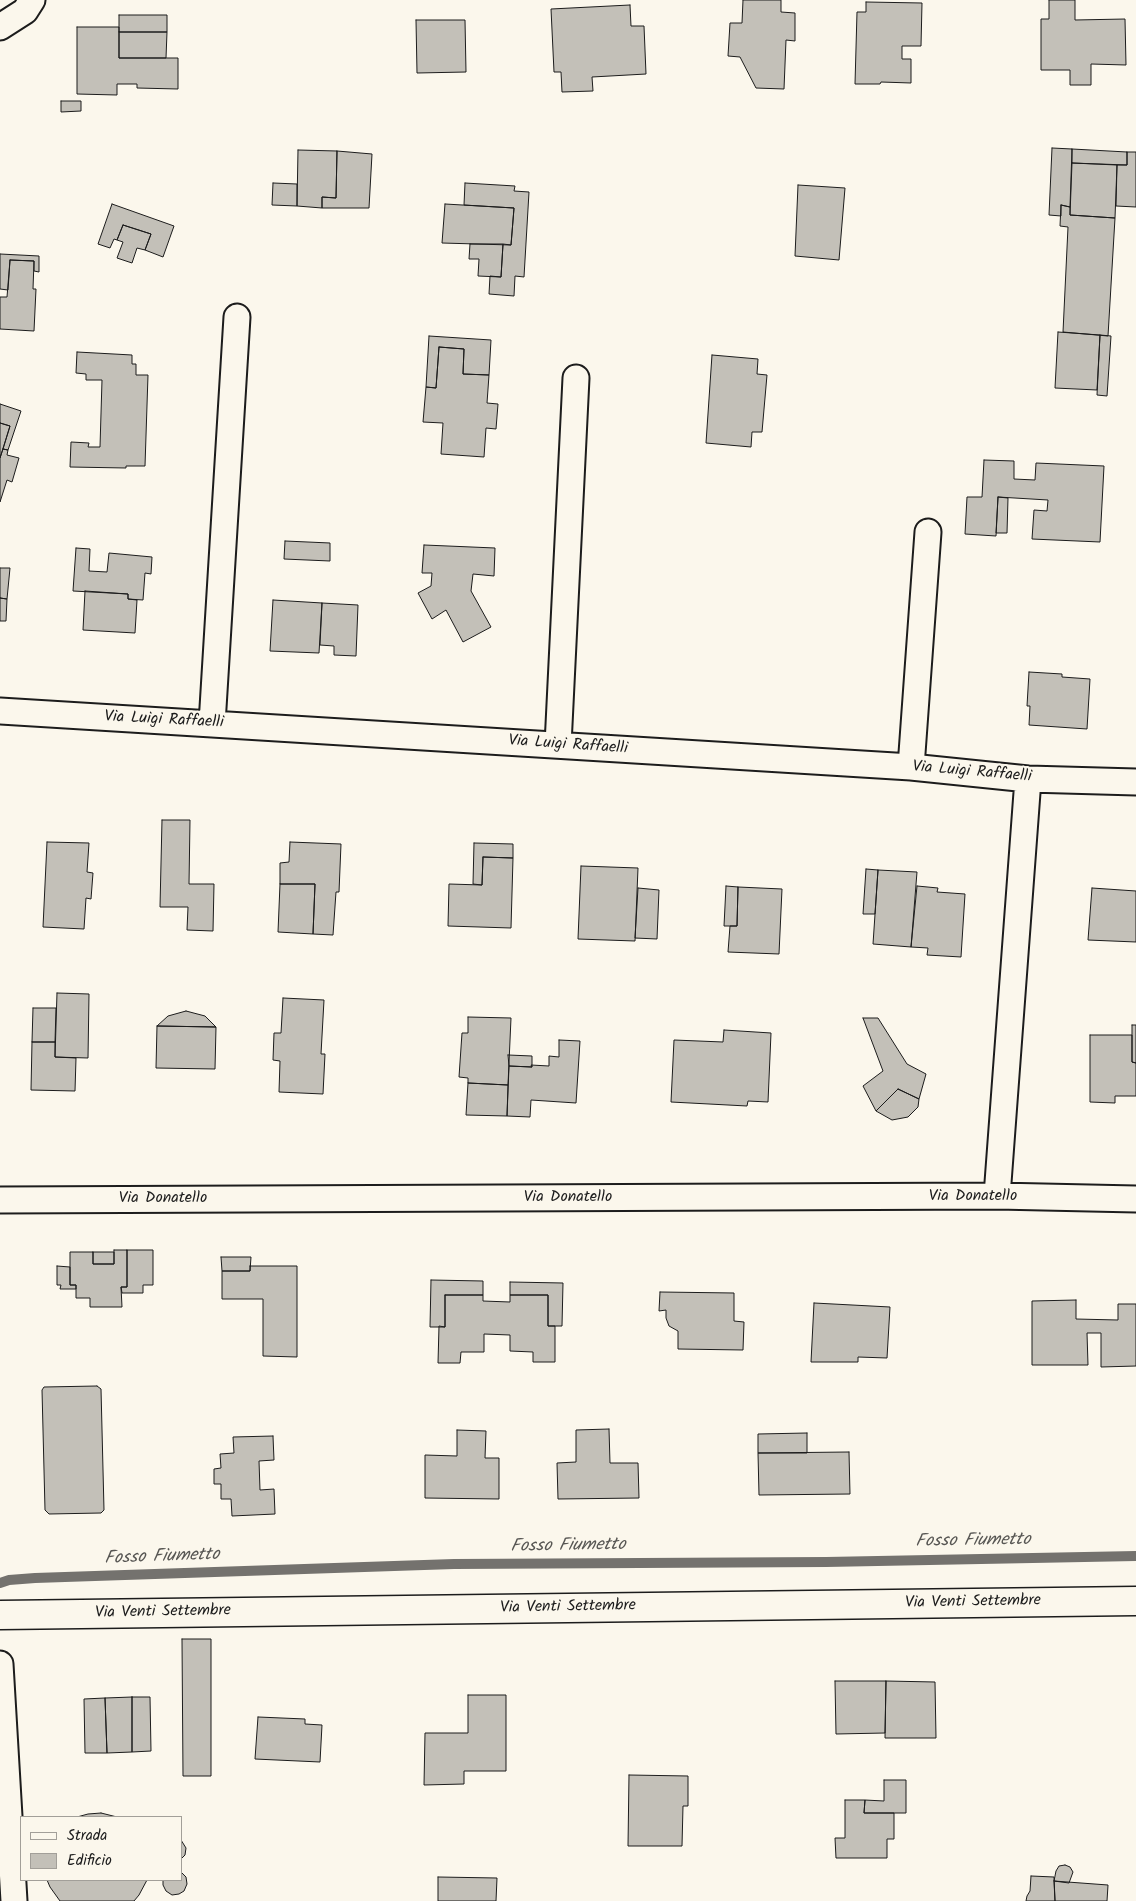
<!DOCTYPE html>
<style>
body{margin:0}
#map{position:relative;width:1136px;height:1901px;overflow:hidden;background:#fbf7ec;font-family:Kalam,sans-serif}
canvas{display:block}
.legend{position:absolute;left:20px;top:1816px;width:162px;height:65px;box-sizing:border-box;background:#fbf7ec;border:1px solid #a29f99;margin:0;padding:6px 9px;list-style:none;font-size:15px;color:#1c1c1c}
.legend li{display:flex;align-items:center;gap:10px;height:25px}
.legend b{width:25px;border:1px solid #a29f99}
</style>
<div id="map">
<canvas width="1136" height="1901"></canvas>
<ul class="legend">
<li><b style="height:6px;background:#fbf7ec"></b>Strada</li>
<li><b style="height:14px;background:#c3c0b8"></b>Edificio</li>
</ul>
</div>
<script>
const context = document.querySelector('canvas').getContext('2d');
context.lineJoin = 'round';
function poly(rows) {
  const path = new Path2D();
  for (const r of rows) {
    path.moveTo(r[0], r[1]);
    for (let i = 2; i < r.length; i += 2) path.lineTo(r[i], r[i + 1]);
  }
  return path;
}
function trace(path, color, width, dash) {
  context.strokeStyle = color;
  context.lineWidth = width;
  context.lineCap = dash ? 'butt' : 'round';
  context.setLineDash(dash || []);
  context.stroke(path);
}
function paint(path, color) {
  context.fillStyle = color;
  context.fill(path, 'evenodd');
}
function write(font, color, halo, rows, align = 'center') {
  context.font = font + ' Kalam,sans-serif';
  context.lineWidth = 4;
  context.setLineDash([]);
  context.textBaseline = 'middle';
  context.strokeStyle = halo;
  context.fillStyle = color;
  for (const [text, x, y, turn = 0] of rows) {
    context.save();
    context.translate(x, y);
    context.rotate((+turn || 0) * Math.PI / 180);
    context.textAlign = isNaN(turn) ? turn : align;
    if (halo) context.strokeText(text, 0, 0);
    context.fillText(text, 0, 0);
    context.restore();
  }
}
trace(poly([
 [0,1583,9,1580,35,1578,454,1564,826,1562,1136,1556]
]), '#74726e', 10);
const building = poly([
 [743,0,781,0,781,12,795,13,795,41,786,40,784,89,756,88,740,57,728,56,730,23,742,23,743,0],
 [1049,0,1075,0,1075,20,1125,19,1126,65,1091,64,1091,85,1070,85,1070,70,1041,70,1041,19,1049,19,1049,0],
 [866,2,922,3,921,46,902,46,902,59,911,59,911,83,881,82,880,84,855,84,857,12,866,12,866,2],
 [630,5,631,26,644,26,646,74,592,77,593,91,562,92,561,72,554,72,551,9,630,5],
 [119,15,167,15,167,32,119,32,119,15],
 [416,20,465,20,466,72,417,73,416,20],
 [77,27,119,27,119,58,178,58,178,89,137,88,137,84,117,84,117,95,77,94,77,27],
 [119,32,167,32,166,58,119,58,119,32],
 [61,101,81,101,81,111,61,112,61,101],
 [1052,148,1072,149,1070,207,1061,205,1061,216,1049,215,1052,148],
 [1072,149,1127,152,1127,165,1072,163,1072,149],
 [298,150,337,151,336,198,322,197,322,208,297,206,298,150],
 [337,151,372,154,369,208,322,208,322,197,336,198,337,151],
 [1127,152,1136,152,1136,207,1116,206,1117,165,1127,165,1127,152],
 [1072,163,1117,165,1115,218,1070,215,1072,163],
 [273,183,297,184,297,206,272,205,273,183],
 [465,183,515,186,514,191,529,192,524,277,515,276,514,296,489,294,490,276,501,277,503,244,511,245,514,208,464,205,465,183],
 [798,185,845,188,839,260,795,256,798,185],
 [112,204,174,226,163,257,145,250,151,234,123,225,117,240,114,239,110,248,98,244,112,204],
 [445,204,514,208,511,245,442,243,445,204],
 [1061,205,1070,207,1070,215,1115,218,1108,336,1063,332,1068,227,1060,226,1061,205],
 [123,225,151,234,145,250,137,248,132,263,117,258,123,242,117,240,123,225],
 [470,244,503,244,501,277,478,276,479,259,469,259,470,244],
 [0,254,39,256,39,272,34,271,34,261,10,260,8,290,0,289,0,254],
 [10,260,34,261,33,289,36,289,34,331,0,329,0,297,7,297,10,260],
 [1058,332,1100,335,1097,390,1055,388,1058,332],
 [1100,335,1111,336,1107,396,1097,395,1100,335],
 [429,336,491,340,489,375,463,374,464,349,439,347,436,388,426,387,429,336],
 [439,347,464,349,463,374,489,375,487,403,498,404,496,429,486,428,484,457,441,454,443,423,423,422,426,387,436,388,439,347],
 [77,352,132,355,132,364,136,364,136,375,148,375,145,466,126,466,126,468,70,467,71,442,89,443,88,447,100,447,102,380,86,380,86,374,76,373,77,352],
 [712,355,758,359,757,374,767,375,762,432,752,432,751,447,706,443,712,355],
 [0,404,21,411,8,450,3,449,10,426,0,423,0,404],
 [0,423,10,426,0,458,0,423],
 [3,449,8,450,7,455,19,458,12,482,7,480,0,502,0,458,3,449],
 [984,460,1014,461,1014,479,1035,480,1036,463,1104,466,1100,542,1032,539,1034,510,1047,511,1048,500,998,497,996,536,965,534,967,497,982,497,984,460],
 [998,497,1008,498,1007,533,996,533,998,497],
 [285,541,330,543,330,561,284,559,285,541],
 [424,545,495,548,494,576,473,574,471,591,491,627,463,642,446,610,432,619,418,593,431,586,432,573,422,573,424,545],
 [76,548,90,549,89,571,107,572,109,553,152,557,151,574,145,573,143,600,128,599,128,594,73,591,76,548],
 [0,568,10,568,7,599,0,598,0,568],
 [85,591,128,594,128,599,137,600,135,633,83,630,85,591],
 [0,598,7,599,6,621,0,621,0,598],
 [273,600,322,603,319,653,270,651,273,600],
 [322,603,358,605,356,656,334,655,334,646,320,645,322,603],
 [1029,672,1062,674,1062,677,1090,679,1087,729,1029,725,1030,706,1027,706,1029,672],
 [162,820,190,820,189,884,214,884,213,931,187,930,188,907,160,907,162,820],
 [47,842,89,843,87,872,93,873,91,899,86,898,84,929,43,927,47,842],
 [290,842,341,844,339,892,336,892,333,935,313,934,315,884,280,884,280,863,289,862,290,842],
 [474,843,513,844,513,858,483,857,482,885,473,884,474,843],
 [483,857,513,858,511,928,448,926,449,884,482,885,483,857],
 [581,866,638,868,635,941,578,939,581,866],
 [866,869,878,870,875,914,863,914,866,869],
 [878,870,917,872,911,947,873,944,878,870],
 [280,884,315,884,313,934,278,932,280,884],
 [726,886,738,887,737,926,724,926,726,886],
 [917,886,938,888,937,892,965,894,961,957,927,955,928,948,911,947,917,886],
 [738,887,782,889,779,954,728,952,730,926,737,926,738,887],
 [638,888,659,890,657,939,635,938,638,888],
 [1092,888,1136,891,1136,942,1088,940,1092,888],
 [57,993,89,994,88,1058,55,1057,57,993],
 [283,998,324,1000,321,1054,325,1054,323,1094,279,1092,280,1061,273,1060,274,1033,281,1033,283,998],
 [33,1008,56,1008,55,1042,32,1042,33,1008],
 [186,1011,205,1016,216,1027,157,1026,168,1016,186,1011],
 [468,1017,511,1018,508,1085,468,1083,468,1078,459,1077,462,1033,468,1033,468,1017],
 [863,1018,878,1018,907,1064,926,1074,919,1099,898,1089,876,1111,863,1086,883,1071,863,1018],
 [1132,1025,1136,1025,1136,1063,1132,1062,1132,1025],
 [157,1026,216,1027,215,1069,156,1068,157,1026],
 [724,1030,771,1033,768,1102,748,1101,747,1106,671,1102,674,1040,723,1042,724,1030],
 [1090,1035,1132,1035,1132,1062,1136,1063,1136,1096,1115,1096,1115,1103,1090,1102,1090,1035],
 [559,1040,580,1041,576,1103,531,1100,530,1117,507,1116,509,1066,532,1067,531,1065,549,1066,549,1056,559,1057,559,1040],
 [32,1042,55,1042,55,1057,76,1058,75,1091,31,1090,32,1042],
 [508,1055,532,1056,532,1067,509,1066,508,1055],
 [468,1083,508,1085,507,1116,466,1115,468,1083],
 [898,1089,919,1099,918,1107,908,1117,892,1120,876,1111,898,1089],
 [114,1250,127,1250,127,1287,121,1287,122,1307,90,1307,90,1298,76,1298,76,1285,70,1285,70,1252,93,1252,93,1264,114,1264,114,1250],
 [127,1250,153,1250,153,1285,143,1285,143,1293,122,1293,121,1287,127,1287,127,1250],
 [93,1252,114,1252,114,1264,93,1264,93,1252],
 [221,1257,251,1257,250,1271,222,1271,221,1257],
 [57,1266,70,1267,70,1285,76,1285,76,1289,60,1289,61,1285,57,1285,57,1266],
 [250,1266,297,1266,297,1357,263,1356,263,1299,222,1299,222,1271,250,1271,250,1266],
 [431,1280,483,1281,483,1295,445,1295,445,1327,430,1327,431,1280],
 [510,1282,563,1283,562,1326,548,1326,548,1295,510,1295,510,1282],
 [660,1292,734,1293,734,1321,744,1322,743,1350,678,1349,678,1331,669,1326,666,1318,666,1310,659,1311,660,1292],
 [445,1295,483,1295,483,1301,510,1302,510,1295,548,1295,548,1326,555,1326,555,1362,533,1362,533,1352,510,1351,510,1335,484,1334,484,1352,461,1352,460,1363,438,1363,439,1326,445,1327,445,1295],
 [1076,1300,1076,1319,1118,1320,1118,1304,1136,1304,1136,1366,1101,1367,1101,1333,1087,1333,1088,1365,1032,1365,1032,1301,1076,1300],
 [814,1303,890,1307,887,1358,858,1357,858,1362,811,1362,814,1303],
 [97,1386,101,1389,104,1510,101,1513,49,1514,45,1510,42,1390,44,1387,97,1386],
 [609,1429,610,1463,638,1463,639,1498,558,1499,557,1463,576,1462,576,1430,609,1429],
 [457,1430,486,1431,485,1458,499,1458,499,1499,425,1498,425,1455,457,1456,457,1430],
 [807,1433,807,1453,758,1453,758,1434,807,1433],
 [273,1436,274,1460,259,1461,260,1490,274,1489,275,1514,232,1516,231,1499,221,1499,221,1484,214,1484,214,1469,221,1468,220,1454,234,1453,233,1437,273,1436],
 [849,1452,850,1494,759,1495,758,1453,849,1452],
 [182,1639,211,1639,211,1776,183,1776,182,1639],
 [835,1681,886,1681,885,1733,836,1734,835,1681],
 [886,1681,935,1682,936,1738,885,1738,886,1681],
 [468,1695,506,1695,506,1771,464,1771,464,1784,424,1785,425,1733,468,1733,468,1695],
 [132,1697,150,1697,151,1751,132,1752,132,1697],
 [132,1697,132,1752,107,1753,105,1698,132,1697],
 [105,1698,107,1753,85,1753,84,1699,105,1698],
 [258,1717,305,1719,305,1724,322,1725,320,1762,255,1759,258,1717],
 [629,1775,688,1776,688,1806,683,1806,682,1846,628,1846,629,1775],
 [884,1780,906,1780,906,1813,864,1813,865,1800,884,1801,884,1780],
 [845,1800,865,1800,864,1813,894,1813,894,1839,887,1839,887,1858,836,1858,835,1838,845,1838,845,1800],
 [101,1813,117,1817,77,1817,88,1814,101,1813],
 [181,1840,186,1848,185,1855,181,1859,181,1840],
 [1065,1865,1070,1867,1073,1872,1069,1883,1054,1881,1056,1871,1059,1866,1065,1865],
 [181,1872,186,1877,187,1884,184,1891,179,1894,172,1895,166,1891,163,1885,163,1880,181,1880,181,1872],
 [1031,1876,1054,1877,1055,1901,1026,1901,1027,1896,1030,1891,1031,1876],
 [438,1877,497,1878,496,1901,438,1901,438,1877],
 [47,1880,147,1880,139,1895,134,1901,60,1901,50,1887,47,1880],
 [1054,1881,1108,1885,1107,1901,1055,1901,1054,1881]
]);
paint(building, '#c3c0b8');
trace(building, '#1c1c1c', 1);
const minor = poly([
 [0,27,25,11,32,0],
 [0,711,911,767,1028,779,1136,782],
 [212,724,237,317],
 [558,745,576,378],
 [911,767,928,532],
 [997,1196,1028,779],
 [0,1200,997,1196,1136,1199],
 [0,1664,14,1901]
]);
const tertiary = poly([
 [0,1615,1136,1601]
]);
trace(minor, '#1c1c1c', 29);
trace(tertiary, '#1c1c1c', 31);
trace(minor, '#fbf7ec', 25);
trace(tertiary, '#fbf7ec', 28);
write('16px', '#1c1c1c', '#fbf7ec', [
 ["Via Luigi Raffaelli",164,721,3],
 ["Via Luigi Raffaelli",568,746,4],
 ["Via Luigi Raffaelli",972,773,5],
 ["Via Donatello",973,1197],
 ["Via Donatello",568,1198],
 ["Via Donatello",163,1199],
 ["Via Venti Settembre",973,1603,-1],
 ["Via Venti Settembre",568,1608,-1],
 ["Via Venti Settembre",163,1613,-1]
]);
write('italic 18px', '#575653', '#fbf7ec', [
 ["Fosso Fiumetto",973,1542,-1],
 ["Fosso Fiumetto",568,1547,-1],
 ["Fosso Fiumetto",162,1558,-2]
]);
</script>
